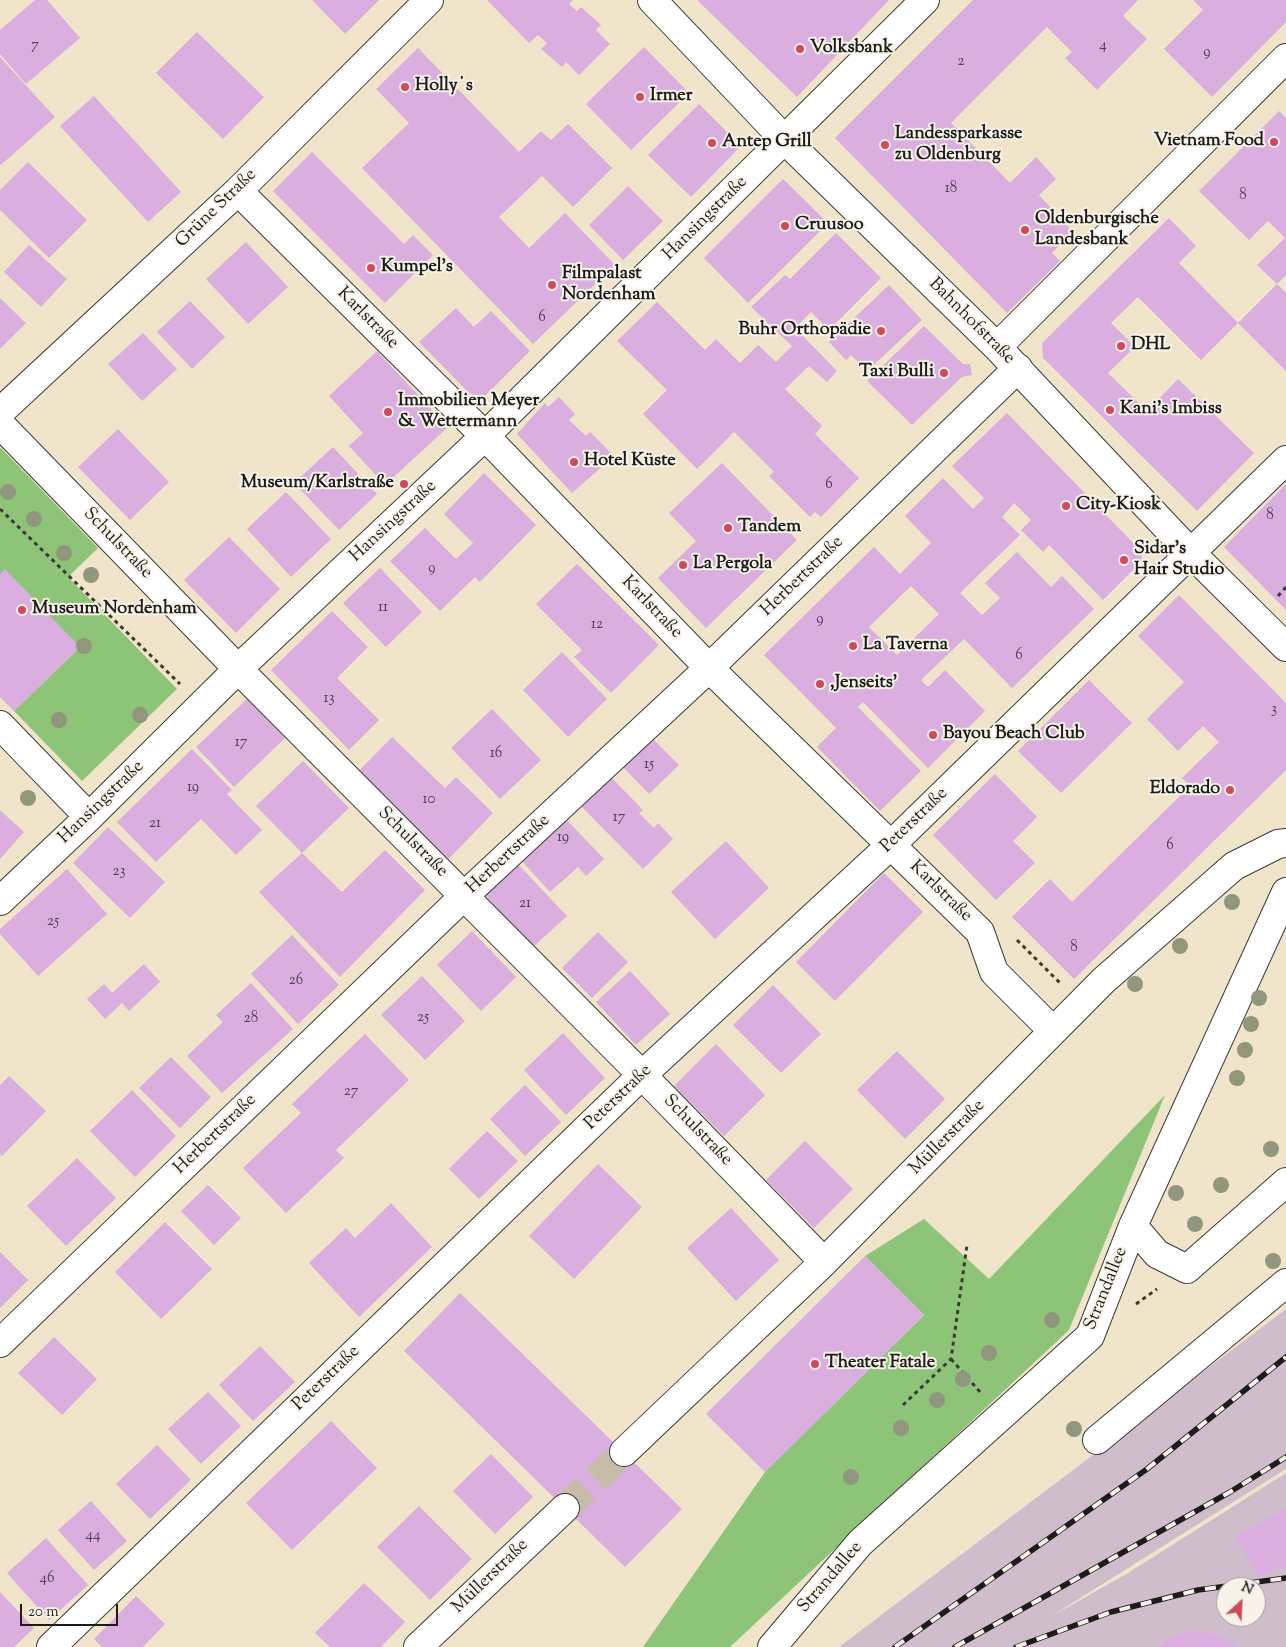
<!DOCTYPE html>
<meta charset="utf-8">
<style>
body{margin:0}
#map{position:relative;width:1286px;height:1647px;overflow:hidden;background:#f0e5cb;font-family:"Sorts Mill Goudy",serif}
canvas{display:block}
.north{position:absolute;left:1216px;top:1577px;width:50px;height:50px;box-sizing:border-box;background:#f7f3e8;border:1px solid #9f9d96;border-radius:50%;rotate:25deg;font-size:14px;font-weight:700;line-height:20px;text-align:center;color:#1c1c1c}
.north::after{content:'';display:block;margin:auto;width:18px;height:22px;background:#d1495b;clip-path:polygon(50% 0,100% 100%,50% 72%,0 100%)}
.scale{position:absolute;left:20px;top:1604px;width:98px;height:22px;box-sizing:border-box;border:2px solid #1c1c1c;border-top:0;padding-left:6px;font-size:15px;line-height:18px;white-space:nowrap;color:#1c1c1c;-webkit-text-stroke:4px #f7f3e8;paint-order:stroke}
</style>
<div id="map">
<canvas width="1286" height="1647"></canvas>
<div class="north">N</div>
<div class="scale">20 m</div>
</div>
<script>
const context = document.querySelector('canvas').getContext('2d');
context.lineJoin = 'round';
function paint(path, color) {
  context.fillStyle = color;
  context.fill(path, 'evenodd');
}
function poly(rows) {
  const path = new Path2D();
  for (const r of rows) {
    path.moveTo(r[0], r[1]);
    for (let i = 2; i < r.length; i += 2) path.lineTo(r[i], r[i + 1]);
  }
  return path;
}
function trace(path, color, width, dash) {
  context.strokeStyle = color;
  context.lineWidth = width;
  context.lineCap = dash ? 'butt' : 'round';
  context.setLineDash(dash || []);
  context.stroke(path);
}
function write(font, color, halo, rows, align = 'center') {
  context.font = font + ' "Sorts Mill Goudy",serif';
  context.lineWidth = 4;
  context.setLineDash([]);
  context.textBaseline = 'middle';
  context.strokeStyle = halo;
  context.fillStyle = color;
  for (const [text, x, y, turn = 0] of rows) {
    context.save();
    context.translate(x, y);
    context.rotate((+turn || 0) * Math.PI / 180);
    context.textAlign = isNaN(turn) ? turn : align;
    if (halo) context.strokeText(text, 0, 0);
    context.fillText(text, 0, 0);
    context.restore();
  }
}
paint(poly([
 [1286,1309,1286,1469,1050,1617,1128,1573,1286,1473,1286,1647,839,1647],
 [1226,1587,1256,1587,1256,1617,1226,1617]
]), '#d0bdcc');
paint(poly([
 [0,447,98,548,68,577,177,689,82,781,14,711,80,647,0,574],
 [1165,1095,1069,1330,730,1647,643,1647,765,1472,924,1315,865,1256,924,1219,989,1279]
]), '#8ec477');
paint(poly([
 [35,0,47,0,80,38,26,84,0,54,0,30],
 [312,0,379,0,345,34],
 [487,0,573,0,569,4,577,11,581,7,601,25,596,30,610,44,579,75,566,62,562,67,541,49,547,43,538,35,529,43],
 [697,0,889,0,797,97],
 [973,0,1138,0,1123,16,1147,39,1097,90,1065,58,1072,52,1047,27,951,123,1010,183,1036,157,1056,179,1039,195,1073,232,1052,253,1060,261,1007,313,835,138],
 [1193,0,1286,0,1286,22,1212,97,1164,49,1203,10],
 [197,32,264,97,223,139,156,73],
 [644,47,689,93,631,150,586,104],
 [418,48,519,152,541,131,551,140,568,124,612,168,573,207,542,176,499,217,529,248,565,213,615,265,533,344,362,168,409,123,376,89],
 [0,57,55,117,1,165,0,164],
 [94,96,181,192,148,222,60,126],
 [699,104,741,146,691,197,648,155],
 [1279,111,1286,118,1286,275,1277,284,1286,293,1286,371,1238,323,1277,284,1257,265,1285,238,1268,221,1249,240,1199,191],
 [312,152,404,244,413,235,433,255,385,303,273,191],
 [28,162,87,220,49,258,0,210,0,190],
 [783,179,828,223,748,303,704,258],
 [628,186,663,221,623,260,589,225],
 [1169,218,1196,246,1179,263,1238,323,1201,360,1138,297,1111,323,1135,347,1108,373,1147,411,1178,379,1254,453,1197,511,1043,358,1042,343],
 [836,233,881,278,829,330,811,312,795,328,837,371,827,382,809,366,785,389,822,426,815,434,859,478,821,517,815,512,810,517,769,476,774,472,734,432,697,469,643,414,667,390,617,341,657,302,705,350,716,339,740,363,758,345,776,362,792,346,751,307,785,275,790,279],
 [246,242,288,287,248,324,206,279],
 [29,245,67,279,41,307,4,272],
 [889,285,922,320,867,371,851,355,846,360,829,342],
 [0,298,26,323,0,349],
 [190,301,225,337,192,369,157,332],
 [456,308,474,327,491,311,530,351,484,397,470,394,419,342],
 [924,326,963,364,970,364,972,375,962,377,912,425,867,381],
 [143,333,177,369,142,401,108,364],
 [377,351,448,427,385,485,349,446,363,433,329,396],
 [559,397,575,414,569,420,586,436,590,432,614,456,572,493,517,434,545,403,548,407],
 [1007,413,1142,552,1141,562,1103,600,1049,545,1043,552,1021,530,1031,520,1014,503,1002,517,1020,535,960,593,982,615,1000,598,985,583,1017,552,1051,587,1062,576,1094,609,1012,688,964,639,921,680,928,687,945,670,985,711,928,768,863,702,858,707,921,771,880,811,817,747,836,728,764,655,874,547,900,574,931,543,905,516,943,478,973,509,984,498,952,466],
 [911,586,939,614,897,655,869,627],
 [118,429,169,482,130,520,78,467],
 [333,447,377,494,339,530,294,483],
 [722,463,797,540,706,628,658,578,696,541,669,513],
 [484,473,536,525,480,582,475,577,440,611,390,561,425,528,456,559,473,543,444,514],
 [1286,484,1286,610,1224,547],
 [286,492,331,539,291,577,247,529],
 [229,537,280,589,236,633,184,580],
 [577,564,659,645,611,693,574,657,582,650,536,604],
 [380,568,422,612,386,647,343,603],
 [5,569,80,647,14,711,0,697,0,574],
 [1179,595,1286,703,1286,770,1074,979,1012,917,1050,879,1072,902,1190,786,1182,778,1219,742,1203,726,1178,751,1147,719,1184,682,1138,636],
 [332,611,368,647,337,678,379,720,349,750,271,670],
 [562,652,607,699,568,737,523,690],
 [1089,680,1132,723,1061,793,1018,751],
 [247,699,285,738,234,787,196,747],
 [492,709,541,760,500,799,451,748],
 [649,735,679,765,649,794,620,764],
 [392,737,445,788,456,777,493,813,443,865,353,777],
 [192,749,232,790,227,794,262,830,236,855,201,819,156,862,117,822],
 [303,761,349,808,302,853,256,806],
 [995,774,1037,817,1013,841,1035,863,996,900,933,835],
 [609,775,643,810,639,813,654,828,658,823,673,839,643,869,579,804],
 [0,810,24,832,0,859],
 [564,817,604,859,586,876,578,867,550,892,519,858],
 [108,827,165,882,130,918,73,863],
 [726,841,769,888,715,939,671,892],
 [385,850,425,890,340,977,259,892,302,853,342,892],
 [516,862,567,916,533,947,483,893],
 [67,869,107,914,38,976,0,934,0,929],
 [884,873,923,912,835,1001,796,962],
 [472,931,516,977,481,1011,437,965],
 [598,932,628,962,592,998,562,968],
 [292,935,339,985,298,1024,251,974],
 [144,964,160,982,129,1011,122,1003,105,1019,87,999,104,984,112,993],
 [630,971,670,1014,636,1045,596,1002],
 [422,976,465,1021,425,1060,381,1015],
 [251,983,293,1029,222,1093,187,1056,223,1022,216,1015],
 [773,985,821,1034,781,1073,733,1025],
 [563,1033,605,1078,566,1115,524,1070],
 [365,1034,409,1080,336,1150,344,1158,286,1213,243,1168,301,1113,292,1104],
 [716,1044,765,1095,724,1136,674,1086],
 [897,1051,945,1099,905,1139,857,1090],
 [171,1057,211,1097,180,1128,139,1088],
 [9,1076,46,1111,2,1156,0,1154,0,1085],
 [525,1085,561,1122,525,1156,490,1119],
 [132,1090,176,1136,135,1177,90,1131],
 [487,1131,518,1161,479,1199,449,1169],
 [805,1141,853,1189,814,1228,766,1180],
 [77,1158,116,1198,66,1246,27,1206],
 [598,1164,642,1207,574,1279,529,1236],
 [208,1185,241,1218,214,1245,181,1211],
 [391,1203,432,1247,359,1317,309,1263,346,1228,355,1238],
 [731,1208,779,1260,736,1301,687,1248],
 [165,1222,212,1269,161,1319,115,1272],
 [0,1252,28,1280,0,1308],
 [865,1256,924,1315,765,1472,706,1414],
 [460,1293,682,1509,625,1567,404,1351],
 [54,1337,97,1379,62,1415,18,1373],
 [260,1346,295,1382,253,1421,219,1385],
 [208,1392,241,1426,201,1464,168,1429],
 [331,1421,377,1468,292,1550,246,1503],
 [157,1445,191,1480,150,1519,116,1484],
 [491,1454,533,1497,495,1534,453,1491],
 [91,1501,127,1541,94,1570,58,1530],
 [419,1506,472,1559,430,1600,377,1547],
 [1286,1508,1286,1570,1281,1564,1259,1578,1235,1537],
 [46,1538,88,1585,49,1620,7,1573],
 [364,1583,405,1622,381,1647,330,1647,315,1633],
 [0,1592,34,1628,14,1647,0,1647],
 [136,1596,165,1624,143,1647,102,1647,94,1639],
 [1187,1632,1211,1633,1233,1642,1237,1647,1158,1647,1168,1639]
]), '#daaedf');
trace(poly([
 [565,1508,624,1452]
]), '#c6bda8', 28, [28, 14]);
const minor = poly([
 [652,0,785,140,997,347,1190,552,1286,647],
 [238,191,485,436,709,668,980,932,994,972,1053,1031],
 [997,347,1286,58],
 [0,412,238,191,429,0],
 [0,424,238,669,642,1075,824,1262],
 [0,725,89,817],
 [0,901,89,817,238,669,485,436,925,0],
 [1133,1226,1157,1254,1187,1269,1286,1182],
 [0,1343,464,896,709,668,1018,368],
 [1097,1440,1286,1283],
 [624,1452,824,1262,1104,980,1234,866,1278,844,1286,843],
 [51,1647,642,1075,891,845,1286,460],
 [418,1647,565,1508],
 [772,1647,860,1543,1090,1336,1133,1226,1286,892]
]);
trace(minor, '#3c3a36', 30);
trace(poly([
 [0,509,180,684],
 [1278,596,1286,587],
 [1017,940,1060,983],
 [1136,1304,1157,1289],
 [951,1359,980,1392],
 [903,1405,951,1359,967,1245]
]), '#3c3a36', 3, [4, 4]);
trace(minor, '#fff', 28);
const rail = poly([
 [895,1647,1147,1469,1286,1357],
 [955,1647,1230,1492,1286,1457],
 [1016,1647,1111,1612,1198,1590,1286,1578]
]);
trace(rail, '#1c1c1c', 5.5);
trace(rail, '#f7f3e8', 4, [11]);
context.fillStyle = '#91977c';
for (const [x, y] of [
 [8,492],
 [34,519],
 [64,553],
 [91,575],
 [84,646],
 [140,715],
 [59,720],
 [28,798],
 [1232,902],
 [1180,946],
 [1135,984],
 [1259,998],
 [1251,1024],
 [1245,1050],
 [1237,1078],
 [1271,1149],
 [1221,1185],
 [1176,1193],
 [1195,1224],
 [1273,1261],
 [1052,1320],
 [989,1353],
 [963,1379],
 [937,1400],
 [901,1428],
 [1074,1429],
 [851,1477]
]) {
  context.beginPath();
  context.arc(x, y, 8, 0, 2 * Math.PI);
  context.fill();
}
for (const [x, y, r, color] of [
 [800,49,5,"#d1495b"],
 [405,87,5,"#d1495b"],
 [640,97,5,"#d1495b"],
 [1274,142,5,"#d1495b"],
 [712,143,5,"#d1495b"],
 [885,145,5,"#d1495b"],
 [785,226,5,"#d1495b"],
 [1025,230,5,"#d1495b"],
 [371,268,5,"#d1495b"],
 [552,285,5,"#d1495b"],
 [881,331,5,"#d1495b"],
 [1121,346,5,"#d1495b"],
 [944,373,5,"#d1495b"],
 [1110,410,5,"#d1495b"],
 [388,412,5,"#d1495b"],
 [574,462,5,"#d1495b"],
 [404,484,5,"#d1495b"],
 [1066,506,5,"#d1495b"],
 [728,528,5,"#d1495b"],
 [1124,560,5,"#d1495b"],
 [683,565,5,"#d1495b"],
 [22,610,5,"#d1495b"],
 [853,646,5,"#d1495b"],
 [820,684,5,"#d1495b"],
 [933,735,5,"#d1495b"],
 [1230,790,5,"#d1495b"],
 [815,1364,5,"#d1495b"]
]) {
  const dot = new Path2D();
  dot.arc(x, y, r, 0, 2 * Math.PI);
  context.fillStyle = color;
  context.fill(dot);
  trace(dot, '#f7f3e8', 2);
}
write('15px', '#4c404d', null, [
 ["7",35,46],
 ["4",1103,46],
 ["9",1207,53],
 ["2",961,62],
 ["18",951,189],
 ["8",1243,196],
 ["6",542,318],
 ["6",829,485],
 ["8",1270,516],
 ["9",432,569],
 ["11",383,608],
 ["9",820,620],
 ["12",597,625],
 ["6",1019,656],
 ["13",329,699],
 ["3",1274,710],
 ["17",241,743],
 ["16",496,754],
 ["15",649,765],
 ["19",193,788],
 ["10",429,800],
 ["17",619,818],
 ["21",155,824],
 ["19",563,838],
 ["6",1170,846],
 ["23",119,872],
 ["21",525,904],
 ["25",53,922],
 ["8",1074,948],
 ["26",296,981],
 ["25",423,1018],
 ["28",251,1019],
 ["27",351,1092],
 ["44",93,1536],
 ["46",47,1579]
]);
write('bold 18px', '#1c1c1c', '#f7f3e8', [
 ["Volksbank",810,49],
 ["Hollyʼs",415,87],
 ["Irmer",650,97],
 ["Landessparkasse",895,135],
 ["zu Oldenburg",895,156],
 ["Vietnam Food",1264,142,"right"],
 ["Antep Grill",722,143],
 ["Oldenburgische",1035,220],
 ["Landesbank",1035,241],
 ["Cruusoo",795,226],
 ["Kumpel's",381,268],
 ["Filmpalast",562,275],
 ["Nordenham",562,296],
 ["Buhr Orthopädie",871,331,"right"],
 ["DHL",1131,346],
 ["Taxi Bulli",934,373,"right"],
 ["Immobilien Meyer",398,402],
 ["& Wettermann",398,423],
 ["Kani's Imbiss",1120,410],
 ["Hotel Küste",584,462],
 ["Museum/Karlstraße",394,484,"right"],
 ["City-Kiosk",1076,506],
 ["Tandem",738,528],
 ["Sidar's",1134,550],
 ["Hair Studio",1134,571],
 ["La Pergola",693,565],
 ["Museum Nordenham",32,610],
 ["La Taverna",863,646],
 [",Jenseits'",830,684],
 ["Bayou Beach Club",943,735],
 ["Eldorado",1220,790,"right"],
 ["Theater Fatale",825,1364]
], 'left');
write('18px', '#1c1c1c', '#f7f3e8', [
 ["Grüne Straße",217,209,-44],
 ["Hansingstraße",706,219,-45],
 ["Karlstraße",367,319,45],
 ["Bahnhofstraße",971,322,45],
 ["Hansingstraße",394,522,-43],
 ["Schulstraße",117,544,46],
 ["Herbertstraße",803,577,-44],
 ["Karlstraße",651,608,46],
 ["Hansingstraße",102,803,-44],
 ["Peterstraße",915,821,-44],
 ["Schulstraße",412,843,45],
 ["Herbertstraße",509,855,-43],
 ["Karlstraße",940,892,44],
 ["Peterstraße",619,1098,-44],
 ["Schulstraße",697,1131,46],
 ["Herbertstraße",216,1135,-44],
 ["Müllerstraße",948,1138,-45],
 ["Strandallee",1107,1289,-68],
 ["Peterstraße",327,1379,-44],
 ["Müllerstraße",491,1577,-44],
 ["Strandallee",831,1578,-49]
]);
</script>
